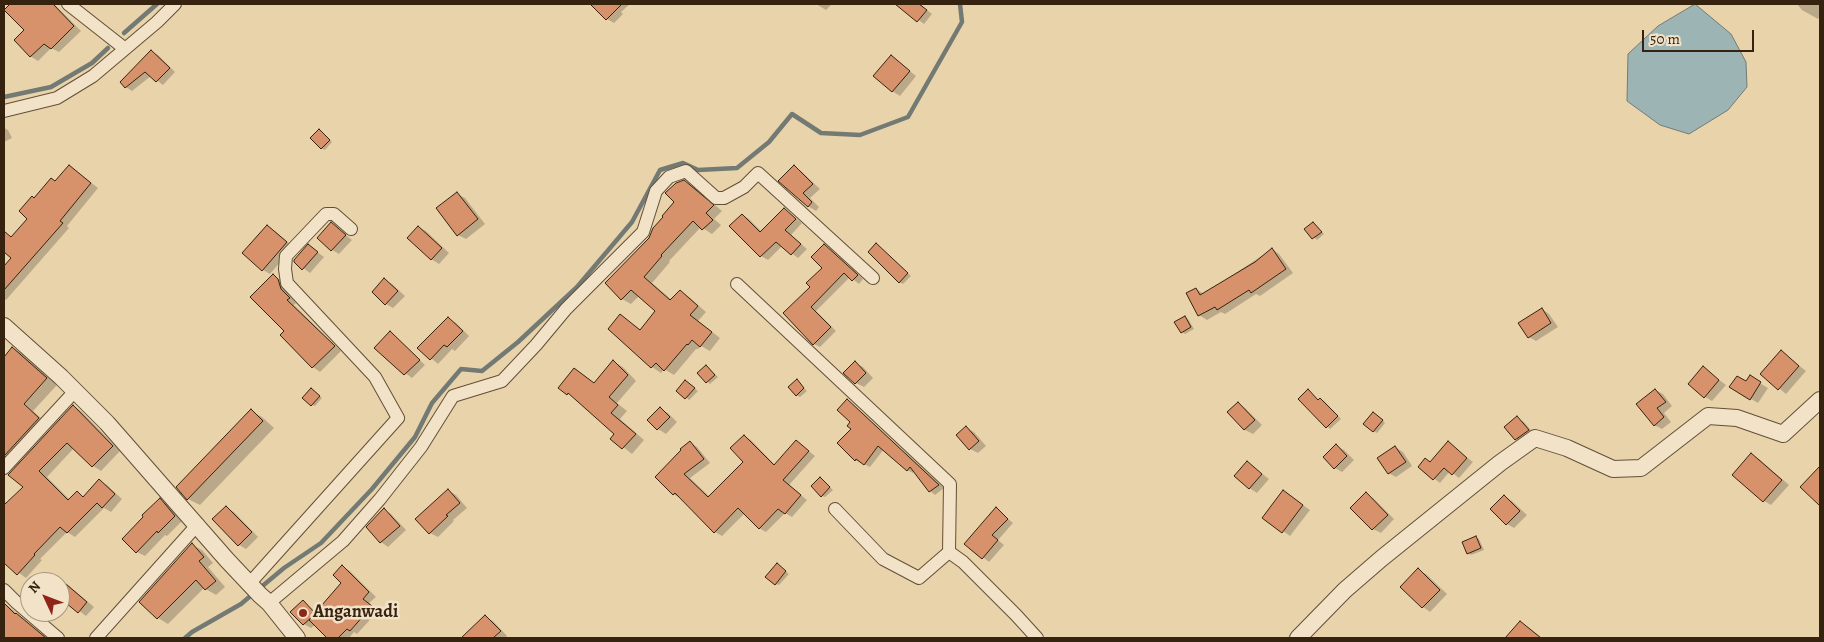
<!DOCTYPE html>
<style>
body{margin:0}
#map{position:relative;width:1824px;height:642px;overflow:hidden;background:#e9d3ab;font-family:Alegreya,serif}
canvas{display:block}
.frame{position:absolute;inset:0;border:5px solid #352310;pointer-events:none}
.north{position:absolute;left:20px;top:572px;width:50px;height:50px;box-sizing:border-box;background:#f1e2c8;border:1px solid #a6967e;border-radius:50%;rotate:313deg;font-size:14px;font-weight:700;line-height:20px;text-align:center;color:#352310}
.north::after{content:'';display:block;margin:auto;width:18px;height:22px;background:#8f2418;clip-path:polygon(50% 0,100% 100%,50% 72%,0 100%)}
.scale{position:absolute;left:1642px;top:30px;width:112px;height:22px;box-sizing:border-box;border:2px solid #352310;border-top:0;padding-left:6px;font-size:15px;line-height:18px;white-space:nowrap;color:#352310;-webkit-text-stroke:4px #f1e2c8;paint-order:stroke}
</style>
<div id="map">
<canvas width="1824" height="642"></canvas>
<div class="frame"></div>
<div class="north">N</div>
<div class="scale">50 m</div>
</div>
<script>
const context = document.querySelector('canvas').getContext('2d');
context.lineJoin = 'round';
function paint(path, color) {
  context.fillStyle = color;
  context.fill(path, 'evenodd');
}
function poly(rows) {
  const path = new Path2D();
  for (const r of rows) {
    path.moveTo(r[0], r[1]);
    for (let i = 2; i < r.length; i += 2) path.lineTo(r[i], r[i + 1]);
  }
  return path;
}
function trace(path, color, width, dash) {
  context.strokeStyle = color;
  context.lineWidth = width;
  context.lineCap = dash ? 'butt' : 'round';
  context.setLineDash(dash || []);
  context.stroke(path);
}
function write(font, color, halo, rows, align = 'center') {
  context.font = font + ' Alegreya,serif';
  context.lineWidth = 5;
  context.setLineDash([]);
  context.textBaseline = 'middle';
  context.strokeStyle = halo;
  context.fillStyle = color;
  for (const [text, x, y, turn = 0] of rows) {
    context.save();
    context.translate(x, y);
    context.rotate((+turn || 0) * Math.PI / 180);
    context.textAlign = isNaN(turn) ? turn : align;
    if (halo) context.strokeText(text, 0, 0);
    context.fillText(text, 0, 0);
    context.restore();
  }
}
const water = poly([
 [1695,4,1731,34,1746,62,1747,87,1728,110,1689,134,1660,125,1627,101,1628,54,1658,26,1695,4]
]);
paint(water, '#9db4b5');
trace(water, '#737a73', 1);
paint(poly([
 [12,4,54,4,81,31,59,52,51,48,38,61,30,56,26,30,6,10],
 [592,4,630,4,621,12,623,14,614,23,607,19],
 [816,4,832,4,826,10],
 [897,4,919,4,932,14,924,24],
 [1797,4,1820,4,1820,17,1818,19,1802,10],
 [152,52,158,55,175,72,163,85,151,76,132,91,126,87],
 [892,57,916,76,900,96,892,91],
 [4,128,8,130,12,138,4,142],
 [323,133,332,142,325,150,321,148],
 [70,166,98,188,67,226,69,228,6,300,4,299,4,268,13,258,4,250,4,238,7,235,12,238,29,219,34,199,56,182],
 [794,167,801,171,820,189,810,198,819,207,816,211,808,206,780,181],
 [684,182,694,187,722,211,714,219,721,225,712,234,701,227,669,261,670,262,652,283,672,300,680,291,689,297,706,312,698,321,720,338,710,351,701,346,698,349,696,349,674,375,664,369,661,373,652,367,609,329,621,316,641,330,656,311,639,296,631,304,622,299,650,238,676,202],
 [457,194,465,198,485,224,466,239,458,235],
 [784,209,802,223,791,235,807,249,798,258,782,246,768,260,761,256,731,226,742,215,749,219,762,232],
 [1314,223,1324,234,1317,240,1306,229],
 [332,224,352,240,339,254,332,250],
 [268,227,275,231,293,247,270,274,263,270],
 [418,227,426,231,449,253,439,264,431,259],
 [309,246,324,257,310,273,295,262],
 [824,246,830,249,863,279,859,284,850,277,816,311,836,331,820,347,814,344,785,313,811,288,823,268],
 [880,247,911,276,903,284,899,282],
 [1272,249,1279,254,1293,273,1260,296,1256,294,1225,314,1221,312,1207,320,1199,315,1187,294,1196,289,1204,294],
 [273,275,286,285,288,294,296,303,294,305,341,351,320,372,313,367,282,335,286,331],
 [384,280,392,284,405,296,393,308,386,304],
 [1542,309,1549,314,1558,327,1536,341,1529,337],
 [1185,317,1188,319,1194,329,1185,334,1182,332],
 [448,318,456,323,469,336,455,351,452,349,438,364,419,348],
 [390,333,396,337,425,365,412,378,400,369],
 [13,348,23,354,57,385,33,411,49,425,4,467,4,358],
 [1782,352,1806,371,1786,394,1762,374],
 [614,362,623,367,636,381,617,403,627,411,620,419,644,440,632,454,612,438,616,434,577,399,560,387,584,375,595,384],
 [855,363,863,367,873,378,864,387,856,383],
 [706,366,718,377,710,384,699,373],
 [1703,368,1726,385,1712,401,1705,397],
 [1750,377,1768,388,1758,403,1731,387,1746,383],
 [686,381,698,391,689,400,678,390],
 [797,381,807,391,800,397,796,395],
 [1655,390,1663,394,1672,406,1664,413,1671,422,1662,429,1654,425],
 [314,391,322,398,315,406,312,405],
 [1311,393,1319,401,1320,399,1324,401,1341,419,1330,429,1300,399],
 [848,400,853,404,944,488,935,495,930,491,914,471,913,473,907,470,884,449,870,467,855,460,853,429],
 [1238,403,1245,408,1262,425,1253,434,1245,430,1229,413],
 [74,406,81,411,120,451,101,471,93,466,74,448,47,477,70,500,77,493,84,497,99,481,107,485,122,499,111,512,104,508,75,537,67,532,40,559,42,560,26,578,4,562,4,500,7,504,24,487],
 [660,409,668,413,677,422,666,434,658,429,649,420],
 [251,411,262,417,274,428,200,505,188,499],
 [1377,415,1385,423,1377,433,1373,431],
 [1517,418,1524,422,1535,435,1524,443,1516,439],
 [966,428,974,432,986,446,978,453,970,449],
 [744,436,751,440,775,465,796,441,815,456,789,485,807,500,792,517,785,513,766,532,759,528,745,513,722,536,715,532,680,498,673,494,690,442,697,447,710,463,690,478,710,497,745,462],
 [1448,443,1473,462,1459,478,1450,471,1440,483,1419,467,1426,459,1431,462],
 [1336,446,1344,450,1354,460,1342,472,1335,468],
 [1395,447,1403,452,1412,466,1396,477,1388,473],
 [1752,455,1759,459,1789,485,1771,505,1764,501],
 [1248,463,1269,479,1257,493,1249,488],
 [821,479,833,490,825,497,822,496],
 [449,491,456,495,467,508,453,520,454,521,438,537,430,533,417,519],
 [1366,494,1373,498,1394,519,1381,533,1373,529,1352,508],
 [1290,496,1310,510,1290,536,1264,518],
 [1504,496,1512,501,1527,515,1514,528,1507,524],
 [160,500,167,504,182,521,167,536,165,535,145,556,137,552,124,539],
 [226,507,234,512,258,537,246,549,239,545],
 [996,509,1013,523,998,540,1004,545,989,562,966,544],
 [384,510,391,514,406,530,388,547,381,542],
 [1475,537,1479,539,1484,550,1471,555,1468,553],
 [192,545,202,550,213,563,208,567,225,587,216,595,204,588,168,624,158,618,141,602],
 [343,567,350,571,376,597,369,603,378,611,357,634,354,632,349,638,329,638,315,625,311,628,304,624,292,612,303,602,317,613,343,583],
 [780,567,789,574,779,585,775,584],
 [1418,570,1426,574,1447,594,1430,612,1423,607,1401,587],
 [60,580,67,584,94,607,86,616,60,596,60,582,57,582],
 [4,603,8,606,47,638,4,638],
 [485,617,493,621,507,636,505,638,463,638],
 [1520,622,1528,627,1542,638,1507,638]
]), '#0003');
trace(poly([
 [124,33,157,4],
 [4,97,51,87,92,63,108,48],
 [260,588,284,568,321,543,372,489,415,437,432,403,461,369,482,371,518,342,577,287,632,222,660,170,683,163,698,170,737,168,769,142,792,114,821,133,860,135,908,117,962,22,960,4],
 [185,638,192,632,241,604,254,593]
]), '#737a73', 4.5);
const building = poly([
 [10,4,53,4,74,26,51,49,44,44,30,57,14,40,24,30,4,10,10,4],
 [590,4,622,4,606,20,590,4],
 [895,4,919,4,927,10,917,22,895,4],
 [151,50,170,68,156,82,145,72,125,88,120,82,151,50],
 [891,55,910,71,892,92,873,76,891,55],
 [319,129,330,140,321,149,310,138,319,129],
 [69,165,91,183,60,221,63,223,4,290,4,266,11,258,4,252,4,231,11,237,27,219,19,211,32,196,34,198,51,178,55,181,69,165],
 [794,165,813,184,803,193,812,202,808,207,778,181,794,165],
 [684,180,714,205,706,213,713,220,702,230,693,221,661,255,662,256,644,277,670,300,680,290,698,306,690,315,712,332,700,347,692,340,688,345,687,344,664,371,656,363,651,368,608,329,620,314,640,330,655,311,631,290,621,300,605,283,649,238,653,228,663,217,662,216,674,202,665,193,676,183,684,180],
 [457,192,478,219,457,236,436,208,457,192],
 [784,208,796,219,785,230,801,244,791,255,776,242,760,257,729,226,742,214,760,232,784,208],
 [331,222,346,235,331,251,317,238,331,222],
 [1313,222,1322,232,1312,239,1304,229,1313,222],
 [267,225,287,242,262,271,242,253,267,225],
 [418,226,442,248,431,260,407,238,418,226],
 [876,243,908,273,899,283,868,252,876,243],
 [308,244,318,252,302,270,294,262,294,260,308,244],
 [824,244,858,275,852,281,844,273,811,307,831,327,813,345,783,313,810,287,806,283,822,268,811,257,824,244],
 [1272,248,1286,269,1251,293,1249,290,1217,310,1215,307,1198,316,1186,293,1196,288,1200,295,1255,262,1272,248],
 [273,274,278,279,281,289,290,298,287,300,335,346,312,368,280,335,284,331,250,297,273,274],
 [384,278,398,291,385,305,372,292,384,278],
 [1542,308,1551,323,1528,338,1518,323,1542,308],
 [1185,316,1191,327,1181,333,1174,322,1185,316],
 [448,317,463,331,447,347,444,345,430,360,417,348,448,317],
 [390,331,420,360,404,375,374,348,390,331],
 [12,347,47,378,24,404,39,418,4,456,4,357,12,347],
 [1781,350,1799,366,1778,390,1760,374,1781,350],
 [613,360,628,375,609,397,618,405,611,413,636,434,622,449,610,439,614,434,568,393,567,395,558,388,574,368,594,383,613,360],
 [855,361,866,373,855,384,843,373,855,361],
 [706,365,715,375,706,383,697,373,706,365],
 [1703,366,1719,380,1704,398,1688,384,1703,366],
 [1750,375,1761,382,1750,400,1729,387,1737,376,1746,381,1750,375],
 [797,379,804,388,796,396,788,387,797,379],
 [685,380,695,388,685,399,676,391,685,380],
 [311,388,320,396,311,406,302,398,311,388],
 [1308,389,1318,400,1320,398,1338,416,1326,428,1298,399,1308,389],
 [1655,389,1666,402,1657,408,1664,417,1654,426,1636,404,1655,389],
 [847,399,939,485,929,492,910,467,907,471,878,446,864,465,856,459,855,461,837,443,851,429,847,426,850,422,837,410,847,399],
 [1238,402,1255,420,1244,430,1227,412,1238,402],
 [73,405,113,446,92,467,67,443,39,471,68,500,77,491,83,497,99,479,115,494,102,508,97,503,67,533,60,527,34,554,35,555,17,575,4,563,4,505,23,487,8,475,73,405],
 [660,407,670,417,657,430,647,420,660,407],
 [251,409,263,421,187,500,176,487,251,409],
 [1373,412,1383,420,1373,432,1363,424,1373,412],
 [1517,416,1529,430,1515,440,1504,427,1517,416],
 [966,426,979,441,969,450,956,435,966,426],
 [744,435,774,465,796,440,809,451,783,480,801,495,785,514,778,509,759,529,738,508,714,533,675,493,673,495,655,477,681,450,680,449,690,441,704,459,684,474,708,497,743,462,730,448,744,435],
 [1448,441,1467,458,1452,475,1444,468,1433,480,1418,467,1425,458,1430,462,1448,441],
 [1336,444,1347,456,1334,469,1323,457,1336,444],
 [1395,446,1406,462,1388,474,1377,458,1395,446],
 [1751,453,1782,480,1763,502,1732,475,1751,453],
 [1247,461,1262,474,1249,489,1234,476,1247,461],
 [1820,466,1820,506,1800,487,1820,466],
 [820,477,830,487,821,497,811,486,820,477],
 [448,489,460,503,446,515,448,516,429,534,415,519,448,489],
 [1283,490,1303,505,1282,533,1262,518,1283,490],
 [1366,492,1388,515,1372,530,1350,508,1366,492],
 [1504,495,1520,511,1506,525,1490,509,1504,495],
 [160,498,175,516,158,533,157,531,136,553,122,539,143,517,142,515,160,498],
 [226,506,252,532,238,546,212,519,226,506],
 [996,507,1008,519,992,535,998,540,982,559,964,544,996,507],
 [384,508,400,526,380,543,366,527,384,508],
 [1476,536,1481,548,1467,554,1462,542,1476,536],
 [192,543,204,557,199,561,216,581,205,590,196,580,157,619,139,602,192,543],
 [777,563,786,571,775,585,765,577,777,563],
 [342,565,369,592,363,599,372,606,350,631,347,629,338,638,327,638,309,620,314,615,303,625,290,612,303,600,315,613,341,583,333,575,342,565],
 [1418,568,1440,590,1422,608,1400,587,1418,568],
 [60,579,87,602,78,613,60,598,60,579],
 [4,603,15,614,16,613,46,638,4,638,4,603],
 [485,615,501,631,493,638,461,638,485,615],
 [1520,621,1541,638,1505,638,1520,621]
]);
paint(building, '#d7926b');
trace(building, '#352310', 1);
const minor = poly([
 [68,4,124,48],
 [4,111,57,98,93,76,157,22,175,4],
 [737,284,950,484,949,552],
 [4,468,75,391],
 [835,509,883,559,919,578,949,552,963,562,1016,615,1037,638],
 [249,584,398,418,375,377,287,283,285,269,286,256,326,214,334,214,351,229],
 [4,590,17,603,58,638],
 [269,603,343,541,380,499,421,447,453,396,502,381,536,345,566,309,643,232,656,191,669,177,686,171,716,198,724,198,744,187,758,173,873,278],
 [96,638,198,524]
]);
const tertiary = poly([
 [4,326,61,377,107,423,227,560,260,595,269,603,297,638],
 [1298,638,1345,590,1382,558,1500,463,1535,438,1567,448,1613,469,1641,468,1708,416,1737,418,1783,434,1820,400]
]);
trace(minor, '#624f37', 14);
trace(tertiary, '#624f37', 18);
trace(minor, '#f1e2c8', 12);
trace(tertiary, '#f1e2c8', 16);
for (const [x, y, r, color] of [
 [303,613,5,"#8f2418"]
]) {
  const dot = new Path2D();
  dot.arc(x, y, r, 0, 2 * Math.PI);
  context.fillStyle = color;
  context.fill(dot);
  trace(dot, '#f1e2c8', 2);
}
write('bold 18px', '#352310', '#f1e2c8', [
 ["Anganwadi",313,613]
], 'left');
</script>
